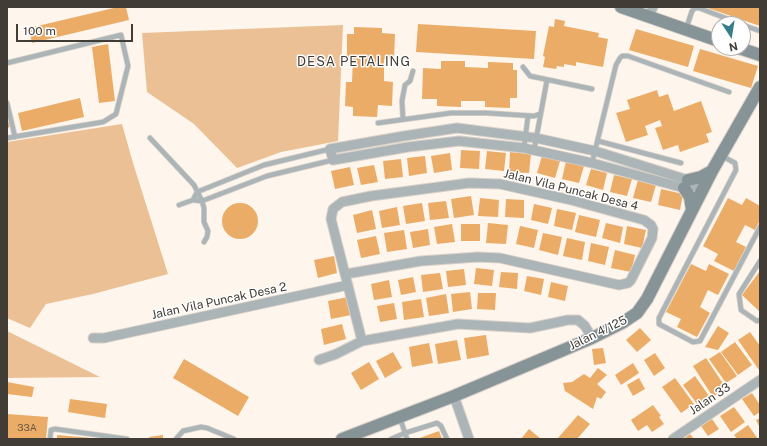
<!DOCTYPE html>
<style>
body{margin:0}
#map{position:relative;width:767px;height:446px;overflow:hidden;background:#fef5ec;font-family:"Public Sans",sans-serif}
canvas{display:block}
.frame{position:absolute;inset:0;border:8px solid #423c36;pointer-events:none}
.north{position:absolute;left:711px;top:16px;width:40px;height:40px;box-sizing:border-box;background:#fff;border:1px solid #b3b1af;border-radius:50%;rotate:168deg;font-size:11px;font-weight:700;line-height:16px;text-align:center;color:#423c36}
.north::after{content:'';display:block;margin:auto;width:14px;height:18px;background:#387d8a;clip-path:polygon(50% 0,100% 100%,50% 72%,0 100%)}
.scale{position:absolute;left:16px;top:24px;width:117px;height:18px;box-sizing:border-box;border:2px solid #423c36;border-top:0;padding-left:5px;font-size:12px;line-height:14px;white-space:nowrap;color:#423c36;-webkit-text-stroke:3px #fff;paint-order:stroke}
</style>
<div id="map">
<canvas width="767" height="446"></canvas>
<div class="frame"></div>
<div class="north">N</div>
<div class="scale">100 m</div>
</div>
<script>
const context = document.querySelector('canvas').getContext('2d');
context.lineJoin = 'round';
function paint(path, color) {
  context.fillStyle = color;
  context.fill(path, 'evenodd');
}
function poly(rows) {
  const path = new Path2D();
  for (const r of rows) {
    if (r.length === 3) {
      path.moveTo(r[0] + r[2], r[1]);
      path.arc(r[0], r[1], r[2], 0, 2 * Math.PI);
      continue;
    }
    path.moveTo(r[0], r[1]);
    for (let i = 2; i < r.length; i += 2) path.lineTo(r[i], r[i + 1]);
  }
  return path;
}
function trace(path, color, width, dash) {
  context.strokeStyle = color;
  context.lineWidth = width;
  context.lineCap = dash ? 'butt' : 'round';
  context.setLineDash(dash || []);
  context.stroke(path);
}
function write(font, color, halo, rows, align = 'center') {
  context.font = font + ' "Public Sans",sans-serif';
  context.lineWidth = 3;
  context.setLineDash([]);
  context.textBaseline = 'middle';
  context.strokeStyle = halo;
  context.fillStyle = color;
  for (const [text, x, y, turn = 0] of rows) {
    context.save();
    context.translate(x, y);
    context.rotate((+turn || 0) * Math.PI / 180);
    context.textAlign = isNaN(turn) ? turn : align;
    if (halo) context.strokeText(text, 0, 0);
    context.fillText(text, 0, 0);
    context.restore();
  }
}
paint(poly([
 [343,25,338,141,281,152,237,168,194,124,147,92,142,33],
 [122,124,133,163,168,274,93,294,46,304,30,328,7,318,7,142],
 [7,331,100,377,7,378]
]), '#ebc094');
paint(poly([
 [118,7,126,7,129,20,32,43,29,28],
 [705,7,760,7,760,26],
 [555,19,565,21,564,26,599,33,598,37,608,39,603,67,576,62,576,66,564,64,564,67,557,66,556,69,543,67,545,57,543,56,549,26,554,27],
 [418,24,536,31,534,59,416,52],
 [354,27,382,28,382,33,395,34,394,59,384,59,384,81,393,82,392,106,378,105,377,117,353,116,353,107,345,106,346,82,352,82,353,59,347,58,347,34,354,34],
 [636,29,694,46,688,67,629,50],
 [108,44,115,101,99,103,92,47],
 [700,49,758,66,751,88,693,71],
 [441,61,465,61,465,67,488,68,488,62,513,63,513,70,517,70,517,98,510,98,510,108,485,107,485,101,461,101,461,107,437,106,437,99,422,99,423,68,441,69],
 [657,90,659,97,668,94,674,111,701,101,712,132,706,134,709,142,680,152,678,145,663,150,655,128,662,126,660,120,645,126,648,135,626,142,616,113,630,109,627,100],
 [80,98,84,117,22,131,18,113],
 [7,117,10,127,7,128],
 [461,150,480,151,479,169,460,168],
 [487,151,506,153,504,171,485,169],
 [510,152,531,154,529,173,509,172],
 [450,153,452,170,434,173,431,156],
 [425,156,427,173,409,176,407,158],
 [542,156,560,161,555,178,537,173],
 [401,159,403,177,385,179,383,161],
 [566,161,584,166,579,183,562,179],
 [374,165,378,182,361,185,357,168],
 [350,167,354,185,335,189,331,171],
 [591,169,607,173,603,190,586,185],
 [614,175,632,179,627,196,610,192],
 [638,180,656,185,651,202,633,198],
 [661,189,683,194,680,210,658,205],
 [471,196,474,215,454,218,451,199],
 [480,198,499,200,498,217,478,216],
 [728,198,742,205,746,198,760,206,760,220,755,230,745,225,736,242,746,247,734,271,714,261,718,254,703,246],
 [506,199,524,200,524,218,505,217],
 [446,201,449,218,430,220,428,203],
 [422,203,425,221,406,224,403,206],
 [240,221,18],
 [534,204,552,208,548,224,531,220],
 [397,207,400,225,382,228,379,211],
 [557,209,576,213,572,230,554,226],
 [372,210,376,229,357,233,353,215],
 [579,215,600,220,596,237,575,232],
 [488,223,508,225,506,244,486,243],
 [606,223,623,227,620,243,602,238],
 [452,224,455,242,437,244,434,227],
 [461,224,480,224,480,241,461,241],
 [520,226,538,230,534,248,516,244],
 [627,226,646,230,642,248,624,244],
 [428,229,430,245,413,248,410,232],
 [404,230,407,249,387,252,384,233],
 [543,233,562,237,558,255,539,250],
 [376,236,380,254,361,258,357,240],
 [567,238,585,242,582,260,563,256],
 [591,243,609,247,605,265,588,261],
 [615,250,635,255,631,272,611,268],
 [334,256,337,273,318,278,314,260],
 [691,264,706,271,709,264,729,274,718,295,708,290,700,307,710,313,697,337,677,327,681,319,666,312],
 [476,268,494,270,492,286,474,284],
 [464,269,466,285,448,287,446,271],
 [760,271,760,312,742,295],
 [501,272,518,273,517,289,499,287],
 [440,273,443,289,423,292,421,275],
 [527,276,544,279,541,295,524,291],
 [413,277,416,292,401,295,398,280],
 [389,280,392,297,374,300,371,284],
 [551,282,568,286,565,301,548,297],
 [470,292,472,309,453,312,451,294],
 [478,293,496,293,495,310,477,309],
 [446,294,449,313,429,316,426,298],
 [348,297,351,315,331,319,328,301],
 [421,299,424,317,404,320,402,302],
 [394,303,397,319,380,322,377,306],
 [342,324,346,339,324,345,321,329],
 [718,326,729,333,718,350,705,347],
 [640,328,651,340,637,352,626,340],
 [750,332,760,346,760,369,759,370,738,340],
 [486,335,489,355,467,359,464,338],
 [457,340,461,360,438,364,435,344],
 [735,342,752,365,738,375,721,352],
 [429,343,433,363,412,367,409,347],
 [603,348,606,363,594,365,592,349],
 [393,352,402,368,385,378,376,361],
 [720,352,737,376,726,383,709,359],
 [655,353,665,368,654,376,644,360],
 [706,358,726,388,713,397,693,366],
 [184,359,249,397,238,416,173,378],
 [369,362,379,379,361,390,351,373],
 [633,363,639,373,621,385,615,375],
 [598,368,607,375,597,384,606,392,601,399,597,397,593,409,565,391,563,383,572,382,584,374,590,378],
 [695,376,709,396,697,404,683,385],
 [639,378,645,389,633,396,627,385],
 [675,378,694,404,681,413,662,387],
 [7,382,34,387,32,397,7,394],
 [752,393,760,405,760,412,754,416,742,399],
 [70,399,107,404,105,418,68,412],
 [653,405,661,416,659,417,664,424,652,432,647,425,638,431,631,420],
 [734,407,745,422,731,432,720,416],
 [7,414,48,417,46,439,7,439],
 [578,415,590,424,577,439,559,439,558,438],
 [760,418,760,428,756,420],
 [712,419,719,429,708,436,701,426],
 [748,425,758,439,737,439,734,435],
 [529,429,541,439,521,439],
 [439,431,442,439,417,439],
 [690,434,694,439,684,439],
 [57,435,92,438,92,439,57,439],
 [163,435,163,439,150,439,149,437]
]), '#ebac67');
const lane = poly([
 [743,25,760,31],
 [686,29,692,11,695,8,699,8,741,24],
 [7,63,121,35,128,66,116,114,103,122,7,138],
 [523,67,530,76,592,89],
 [7,103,15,137],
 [403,119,402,101,405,85,410,81,413,71],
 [378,123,451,113,486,113,534,116,540,114],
 [150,138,194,185,202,201,204,208,204,222,208,231,207,237,204,242],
 [598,141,681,163],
 [524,148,528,116],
 [534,150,547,80],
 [722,156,735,163,736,170,659,318,659,324,693,342,700,341,760,227],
 [592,163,616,65,620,58,622,56,628,56,729,92],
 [193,200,197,192,264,165,330,149],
 [179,205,193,200,202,201,267,176,333,160],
 [760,261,739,294,741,310,757,321,760,320],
 [400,418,407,439],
 [50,439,51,430,55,429,127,439],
 [176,439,183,431,201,427,207,428,234,439],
 [391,439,405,433,437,423,441,426,447,439]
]);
const street = poly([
 [649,16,653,7],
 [692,186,688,180,595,151,536,138,457,128,404,136,330,149,333,160,408,147,459,141,524,148,592,163,684,188,692,186,703,189],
 [346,274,421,261,478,257,500,258,619,285,628,283,631,280,652,238,653,229,651,225,644,220,571,200,500,184,469,183,371,196,342,202,333,209,331,219,362,341],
 [93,338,104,338,348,285],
 [319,360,336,354,362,341,458,324,530,328,568,320,578,320,585,326,592,338],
 [454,396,469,439],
 [673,439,760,380]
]);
const secondary = poly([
 [621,7,719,41],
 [739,48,760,55],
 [688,180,701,177,712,171],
 [684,188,690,197,692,210],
 [342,439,454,396,592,338,622,323,637,313,647,299,712,171,760,87]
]);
trace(lane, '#d8d0c8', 6);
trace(street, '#d8d0c8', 11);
trace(secondary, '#d8d0c8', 14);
trace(lane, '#abb4b7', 4.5);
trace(street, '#abb4b7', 9);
trace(secondary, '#869497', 12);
write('10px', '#6c5842', null, [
 ["33A",27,428]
]);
write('12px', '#423c36', '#fff', [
 ["Jalan Vila Puncak Desa 4",571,190,14],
 ["Jalan Vila Puncak Desa 2",219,301,-12],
 ["Jalan 4/125",598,333,-26],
 ["Jalan 33",710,399,-34]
]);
context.letterSpacing = '1px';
write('13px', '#423c36', '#fff', [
 ["DESA PETALING",354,62]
]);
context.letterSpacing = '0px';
</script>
